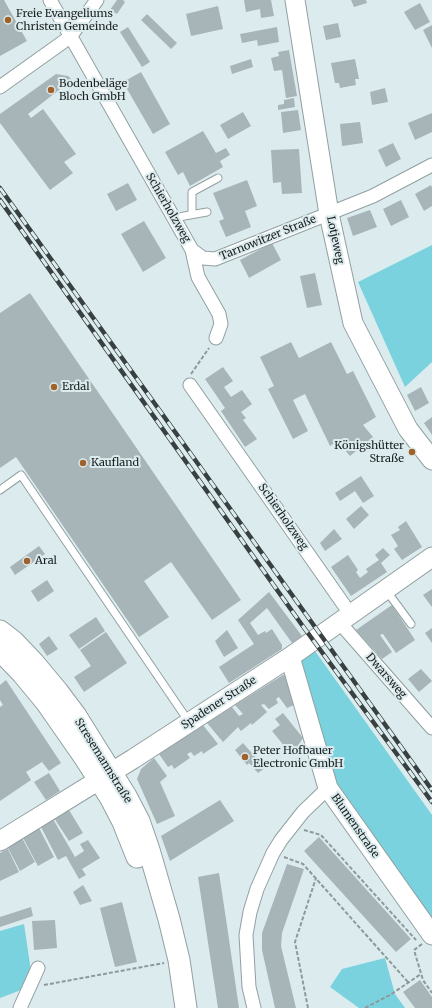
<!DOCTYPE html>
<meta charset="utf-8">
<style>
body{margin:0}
canvas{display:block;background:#dcebed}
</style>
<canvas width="432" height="1008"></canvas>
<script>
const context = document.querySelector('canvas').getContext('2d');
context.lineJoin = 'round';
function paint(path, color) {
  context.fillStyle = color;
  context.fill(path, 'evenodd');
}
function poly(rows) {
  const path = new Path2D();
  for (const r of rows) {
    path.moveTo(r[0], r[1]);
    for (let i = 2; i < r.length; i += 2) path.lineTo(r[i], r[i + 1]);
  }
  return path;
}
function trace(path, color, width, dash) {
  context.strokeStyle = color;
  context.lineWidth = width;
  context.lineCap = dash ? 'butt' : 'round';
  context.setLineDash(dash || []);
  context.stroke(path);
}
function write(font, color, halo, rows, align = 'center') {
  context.font = font + ' Merriweather,serif';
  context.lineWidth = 4;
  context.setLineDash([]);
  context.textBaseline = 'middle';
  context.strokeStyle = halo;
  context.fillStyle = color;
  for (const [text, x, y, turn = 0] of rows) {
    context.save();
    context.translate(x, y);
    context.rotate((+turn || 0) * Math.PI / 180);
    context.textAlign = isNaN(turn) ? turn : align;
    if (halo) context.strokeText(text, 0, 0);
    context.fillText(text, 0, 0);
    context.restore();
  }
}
paint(poly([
 [432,245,432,362,405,387,358,282],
 [310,644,432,815,432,926,331,787,292,656],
 [24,924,31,971,21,990,0,998,0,931],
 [385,958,395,994,405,1008,359,1008,330,987,342,969]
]), '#7ad2df');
paint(poly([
 [0,0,4,0,27,41,0,56],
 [117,0,123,0,125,2,117,14,110,10],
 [244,0,271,0,274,16,261,18,260,9,246,12],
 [351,0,366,0,367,3,354,7],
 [420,3,430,22,415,30,404,12],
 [218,6,223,29,191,36,186,14],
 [147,14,177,43,171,49,141,20],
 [338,23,341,37,326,40,323,26],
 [432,25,432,48,423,30],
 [128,27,150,62,142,67,120,32],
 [277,27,279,42,258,46,257,40,242,43,240,34],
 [289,50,297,96,286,98,282,70,274,71,271,58,279,56,278,52],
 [251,59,253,67,232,74,230,66],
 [355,59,359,79,355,79,356,85,340,88,339,83,335,83,331,63],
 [141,72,170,124,153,134,123,82],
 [56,74,68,76,72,80,28,114,31,118,43,109,76,154,64,162,73,173,50,190,0,123,0,114],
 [385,88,388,102,372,105,370,92],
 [294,98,295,107,278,110,278,105,284,104,284,100],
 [298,110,301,130,283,133,281,112],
 [243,112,251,126,228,139,220,125],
 [432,113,432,132,415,140,408,123],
 [360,122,363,143,342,146,340,124],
 [203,131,216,153,226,148,230,155,220,161,223,167,190,186,183,172,178,175,165,152],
 [393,143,401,159,386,167,378,150],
 [299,149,302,193,282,194,281,182,273,183,271,150],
 [247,180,257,206,245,211,251,227,226,237,219,221,224,219,213,193],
 [128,183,137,200,116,211,107,194],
 [431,185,432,188,432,206,424,211,415,194],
 [401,200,409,217,391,226,383,209],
 [370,210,377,227,353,236,347,218],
 [144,221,166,258,143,272,121,234],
 [272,243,281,260,249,278,240,260],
 [315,273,322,305,307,308,300,276],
 [30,293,241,600,212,620,171,562,144,581,169,617,139,637,16,457,0,468,0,313],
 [291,342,299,358,331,342,347,374,353,371,376,417,363,425,373,437,350,456,337,441,330,446,305,394,293,400,308,431,293,439,268,389,274,386,260,357],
 [223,367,233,381,224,387,231,397,242,390,252,404,241,412,246,418,243,420,257,439,245,447,221,411,225,408,205,379],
 [421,387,429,403,415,411,407,395],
 [432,417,432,435,424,423],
 [361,476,374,496,363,503,355,491,340,501,335,493],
 [361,506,369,515,354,529,346,519],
 [406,521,422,547,402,560,394,549,398,546,391,535,400,530,398,527],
 [334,529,342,539,325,551,320,543],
 [39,546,45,554,15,575,10,567],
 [383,548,390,555,381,563,387,572,351,596,331,567,348,555,358,570,356,572,360,578,368,572,366,569,379,560,375,555],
 [47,580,54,591,38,602,31,591],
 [432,589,432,607,423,595],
 [269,592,302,636,292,643,267,608,250,623,258,635,265,631,266,633,272,629,282,645,282,649,229,683,219,667,254,644,238,620],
 [392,605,415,640,396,653,383,634,380,635,392,652,382,659,356,630],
 [96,617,105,631,79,649,69,635],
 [432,628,432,643,425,633],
 [227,630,238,648,224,657,215,641],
 [106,632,127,663,84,692,74,677,91,666,80,650],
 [49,636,58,649,47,656,39,644],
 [421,669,432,681,419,692,408,679],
 [283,675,287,676,294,705,287,708,279,697,276,699,278,703,269,709,264,704,261,705,267,712,252,725,251,723,241,731,238,727,223,742,207,723,232,707,239,716,243,714,235,705],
 [6,680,61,763,49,771,42,762,26,772,31,780,0,801,0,707,3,705,0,700,0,685],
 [283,713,303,738,297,747,290,753,272,731,280,725,275,719],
 [203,725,218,744,203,754,202,751,194,756,191,752,187,754,190,758,174,769,172,765,168,767,159,754],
 [243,743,265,768,258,773,249,763,247,765,235,750],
 [154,758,167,776,160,782,175,816,157,824,137,779,141,769],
 [49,773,60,791,46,800,34,782],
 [220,800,234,821,170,861,161,836],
 [69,810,83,833,69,841,54,818],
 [53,819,75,857,84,851,80,844,88,840,100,858,82,869,86,875,79,879,66,856,58,860,41,827],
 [39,828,54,857,38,866,23,838],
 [319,837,411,939,396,952,304,851],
 [22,838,35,862,20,871,8,848],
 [8,849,19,872,0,881,0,853],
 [287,864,304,869,282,933,281,946,296,1008,275,1008,262,950,262,933],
 [219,873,226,919,239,1008,218,1008,198,877],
 [83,885,92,901,80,905,73,892],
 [122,902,137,962,115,967,100,908],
 [31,907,33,916,0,927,0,917],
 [55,920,57,948,34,950,32,921],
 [420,980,432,997,432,1008,415,1008,403,992]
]), '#a7b5b8');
const lane = poly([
 [192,214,192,192,218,178],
 [173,218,207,212],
 [0,490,21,475,189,722],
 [386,590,411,624]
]);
const street = poly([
 [50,0,192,250,198,277,219,314,221,324,216,338],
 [0,87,70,37,97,0],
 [192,250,203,258,215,259,373,196,432,165],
 [190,385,351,615],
 [340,623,432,728],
 [20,1008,38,968],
 [254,1008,249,987,246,935,250,912,257,889,273,853,281,840,303,812,328,788]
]);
const secondary = poly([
 [295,0,329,214,353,323,408,429,432,460],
 [290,657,328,788,432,935],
 [0,841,133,759,290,657,432,557]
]);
const primary = poly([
 [0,631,13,641,34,663,58,692,76,716,126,796,139,821,149,850,169,919,179,960,186,1008],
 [0,650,22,673,46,702,85,758,110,797,123,822,137,857]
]);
trace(lane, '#92a0a2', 9);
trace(street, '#92a0a2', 15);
trace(secondary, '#92a0a2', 21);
trace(primary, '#92a0a2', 23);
trace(poly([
 [191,374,209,348],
 [304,830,321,835,416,940],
 [284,857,303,864,408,982],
 [422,944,414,950,423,980,432,993],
 [44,985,164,963],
 [308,1008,295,942,316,878],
 [365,1008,390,995,421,974]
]), '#8e999b', 2, [4, 2]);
trace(lane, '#fff', 7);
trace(street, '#fff', 13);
trace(secondary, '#fff', 19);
trace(primary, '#fff', 21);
const rail = poly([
 [0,188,432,790],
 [0,200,302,625,432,802]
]);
trace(rail, '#384041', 4.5);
trace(rail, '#dcebed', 3, [9]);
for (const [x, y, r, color] of [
 [8,20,4,"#a1612a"],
 [51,90,4,"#a1612a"],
 [54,387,4,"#a1612a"],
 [412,452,4,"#a1612a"],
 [83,463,4,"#a1612a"],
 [27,561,4,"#a1612a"],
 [245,757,4,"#a1612a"]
]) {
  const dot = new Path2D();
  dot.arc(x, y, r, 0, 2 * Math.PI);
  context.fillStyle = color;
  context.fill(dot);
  trace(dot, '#dcebed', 1.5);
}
write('11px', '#1a2021', '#dcebed', [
 ["Freie Evangeliums",16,14],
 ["Christen Gemeinde",16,27],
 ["Bodenbeläge",59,84],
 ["Bloch GmbH",59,97],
 ["Erdal",62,387],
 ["Königshütter",404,446,"right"],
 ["Straße",404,459,"right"],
 ["Kaufland",91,463],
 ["Aral",35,561],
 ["Peter Hofbauer",253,751],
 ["Electronic GmbH",253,764]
], 'left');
write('11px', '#1a2021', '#dcebed', [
 ["Schierholzweg",168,208,60],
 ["Tarnowitzer Straße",268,238,-22],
 ["Lotjeweg",335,240,78],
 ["Schierholzweg",283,517,55],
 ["Dwarsweg",386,676,49],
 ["Spadener Straße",219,703,-33],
 ["Stresemannstraße",103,761,58],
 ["Blumenstraße",355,826,55]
]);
</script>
